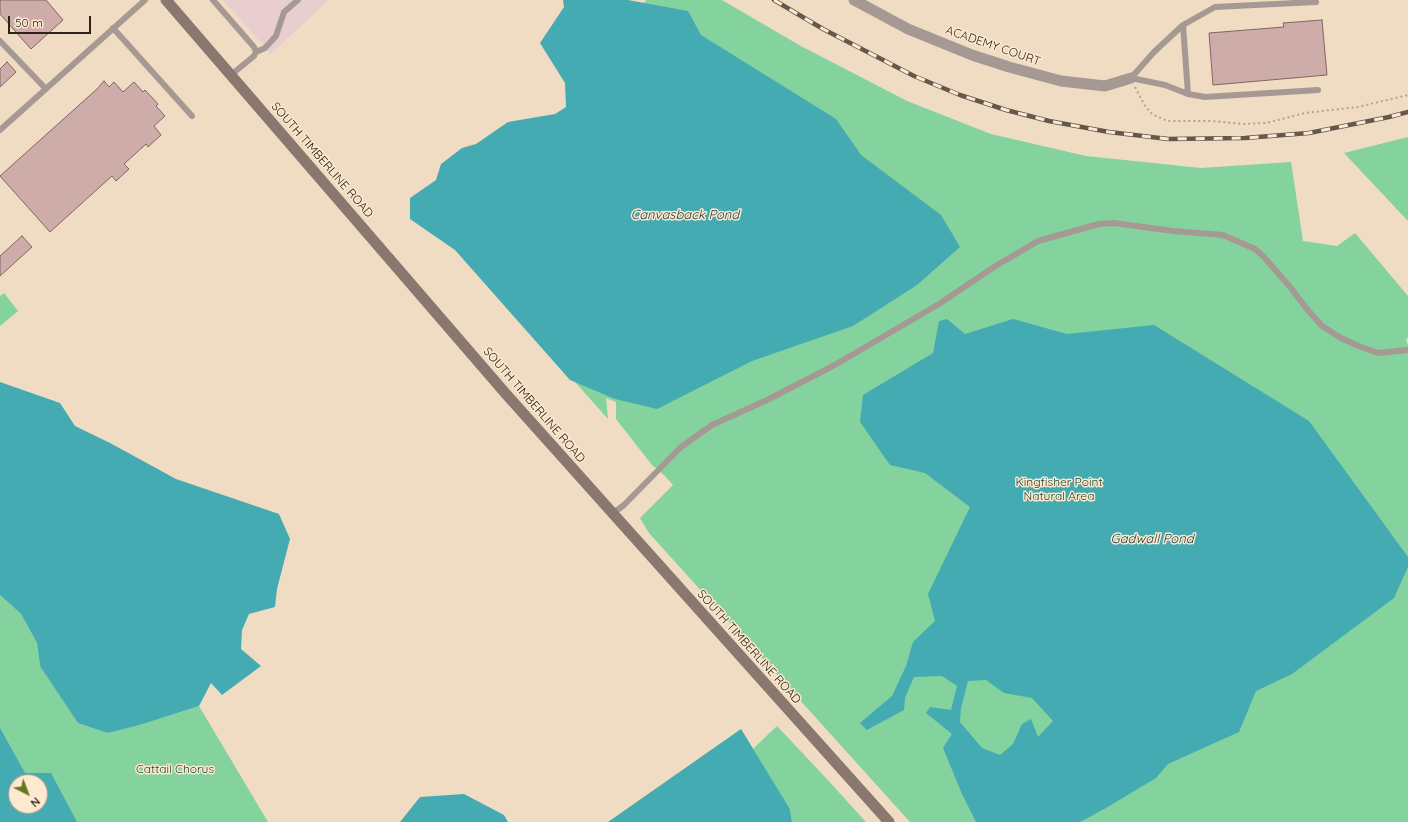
<!DOCTYPE html>
<style>
body{margin:0}
#map{position:relative;width:1408px;height:822px;overflow:hidden;background:#efdcc3;font-family:Quicksand,sans-serif}
canvas{display:block}
.north{position:absolute;left:8px;top:774px;width:40px;height:40px;box-sizing:border-box;background:#fde9d0;border:1px solid #a99a88;border-radius:50%;rotate:138deg;font-size:11px;font-weight:700;line-height:16px;text-align:center;color:#2c241b}
.north::after{content:'';display:block;margin:auto;width:14px;height:18px;background:#667521;clip-path:polygon(50% 0,100% 100%,50% 72%,0 100%)}
.scale{position:absolute;left:8px;top:16px;width:83px;height:18px;box-sizing:border-box;border:2px solid #2c241b;border-top:0;padding-left:5px;font-size:12px;line-height:14px;white-space:nowrap;color:#2c241b;-webkit-text-stroke:3px #fde9d0;paint-order:stroke}
</style>
<div id="map">
<canvas width="1408" height="822"></canvas>
<div class="north">N</div>
<div class="scale">50 m</div>
</div>
<script>
const context = document.querySelector('canvas').getContext('2d');
context.lineJoin = 'round';
function paint(path, color) {
  context.fillStyle = color;
  context.fill(path, 'evenodd');
}
function poly(rows) {
  const path = new Path2D();
  for (const r of rows) {
    path.moveTo(r[0], r[1]);
    for (let i = 2; i < r.length; i += 2) path.lineTo(r[i], r[i + 1]);
  }
  return path;
}
function trace(path, color, width, dash) {
  context.strokeStyle = color;
  context.lineWidth = width;
  context.lineCap = dash ? 'butt' : 'round';
  context.setLineDash(dash || []);
  context.stroke(path);
}
function write(font, color, halo, rows, align = 'center') {
  context.font = font + ' Quicksand,sans-serif';
  context.lineWidth = 3;
  context.setLineDash([]);
  context.textBaseline = 'middle';
  context.strokeStyle = halo;
  context.fillStyle = color;
  for (const [text, x, y, turn = 0] of rows) {
    context.save();
    context.translate(x, y);
    context.rotate((+turn || 0) * Math.PI / 180);
    context.textAlign = isNaN(turn) ? turn : align;
    if (halo) context.strokeText(text, 0, 0);
    context.fillText(text, 0, 0);
    context.restore();
  }
}
paint(poly([
 [223,0,329,0,271,54]
]), '#e9ced0');
paint(poly([
 [646,0,722,0,799,45,907,101,991,134,1086,156,1201,168,1291,162,1303,241,1337,246,1355,233,1408,296,1408,338,1406,339,1408,346,1408,822,910,822,649,533,640,518,673,485,664,475,652,465,616,419,616,402,606,398,608,419,430,219,574,122],
 [1408,137,1408,221,1344,153],
 [4,293,18,311,0,326,0,296],
 [0,595,21,614,37,643,40,666,108,733,199,706,268,822,0,822],
 [16,782,40,782,40,806,16,806],
 [777,726,824,776,866,822,792,822,790,809,753,749]
]), '#84d29e');
paint(poly([
 [563,0,628,0,688,11,701,35,836,119,861,155,941,215,960,247,917,285,853,326,752,361,657,409,615,399,570,380,455,250,410,219,410,198,436,180,441,164,462,148,476,144,508,122,555,114,566,107,565,83,540,43,564,7],
 [947,319,965,334,1013,319,1067,334,1154,325,1309,421,1408,557,1408,567,1394,598,1292,674,1256,691,1239,732,1168,764,1156,778,1106,808,1080,822,976,822,962,794,943,748,952,734,926,713,930,707,951,710,957,686,942,676,914,677,905,698,904,710,867,730,860,723,892,696,906,666,913,642,935,621,928,594,970,507,925,473,890,465,860,422,863,395,933,353,939,321],
 [986,680,1004,693,1032,698,1053,721,1038,737,1031,719,1022,724,1013,744,1000,755,982,748,960,722,961,708,968,681],
 [0,382,60,403,75,426,110,443,176,479,279,514,290,539,277,589,275,607,249,614,242,630,241,649,261,666,222,695,211,683,199,706,139,725,108,733,78,723,40,666,37,643,21,614,0,595],
 [0,728,25,773,51,773,77,822,0,822],
 [16,782,40,782,40,806,16,806],
 [741,729,790,809,792,822,608,822],
 [464,794,504,815,508,822,400,822,420,797]
]), '#45abb2');
const building = poly([
 [0,0,46,0,63,20,31,49,0,14,0,0],
 [1322,20,1327,75,1213,85,1209,33,1284,27,1283,23,1322,20],
 [7,62,16,72,0,87,0,69,7,62],
 [104,81,109,87,114,82,123,92,134,82,143,92,145,90,158,104,156,106,165,116,154,126,161,135,148,147,146,144,124,164,129,169,116,181,112,176,50,232,0,176,97,89,104,81],
 [22,236,32,247,0,276,0,256,22,236]
]);
paint(building, '#cdaca9');
trace(building, '#826461', 1);
trace(poly([
 [1135,87,1145,106,1152,114,1167,121,1212,121,1243,124,1266,123,1305,113,1358,107,1408,95]
]), '#b2a28e', 2, [2, 3]);
trace(poly([
 [213,0,254,47,256,52,254,56,231,75],
 [1316,2,1215,7,1183,25,1154,52,1131,78,1165,85,1188,94,1205,97,1318,90],
 [1183,25,1188,94],
 [113,28,192,116],
 [0,41,46,89],
 [256,52,265,48,276,36,284,12,298,0],
 [0,130,145,0],
 [612,514,624,505,681,447,712,425,767,400,833,366,939,304,994,267,1038,241,1099,224,1114,223,1173,231,1223,235,1255,249,1262,255,1291,288,1306,308,1322,326,1341,338,1361,347,1378,353,1408,350]
]), '#a69993', 6);
trace(poly([
 [854,0,908,29,972,55,1009,67,1061,81,1105,86,1131,78]
]), '#a69993', 11);
trace(poly([
 [166,0,506,394,889,822]
]), '#8a776f', 11);
const rail = poly([
 [774,0,823,29,914,76,960,95,1006,110,1049,121,1109,132,1168,139,1245,138,1309,133,1389,117,1408,112]
]);
trace(rail, '#63584b', 4.5);
trace(rail, '#fde9d0', 3, [9]);
write('12px', '#2c241b', '#fde9d0', [
 ["ACADEMY COURT",993,46,19],
 ["SOUTH TIMBERLINE ROAD",322,160,49],
 ["SOUTH TIMBERLINE ROAD",534,405,49],
 ["SOUTH TIMBERLINE ROAD",749,647,48]
]);
write('12px', '#183d26', '#fde9d0', [
 ["Kingfisher Point",1059,482],
 ["Natural Area",1059,496],
 ["Cattail Chorus",175,769]
]);
write('italic 13px', '#1d3536', '#fde9d0', [
 ["Canvasback Pond",685,215],
 ["Gadwall Pond",1152,539]
]);
</script>
